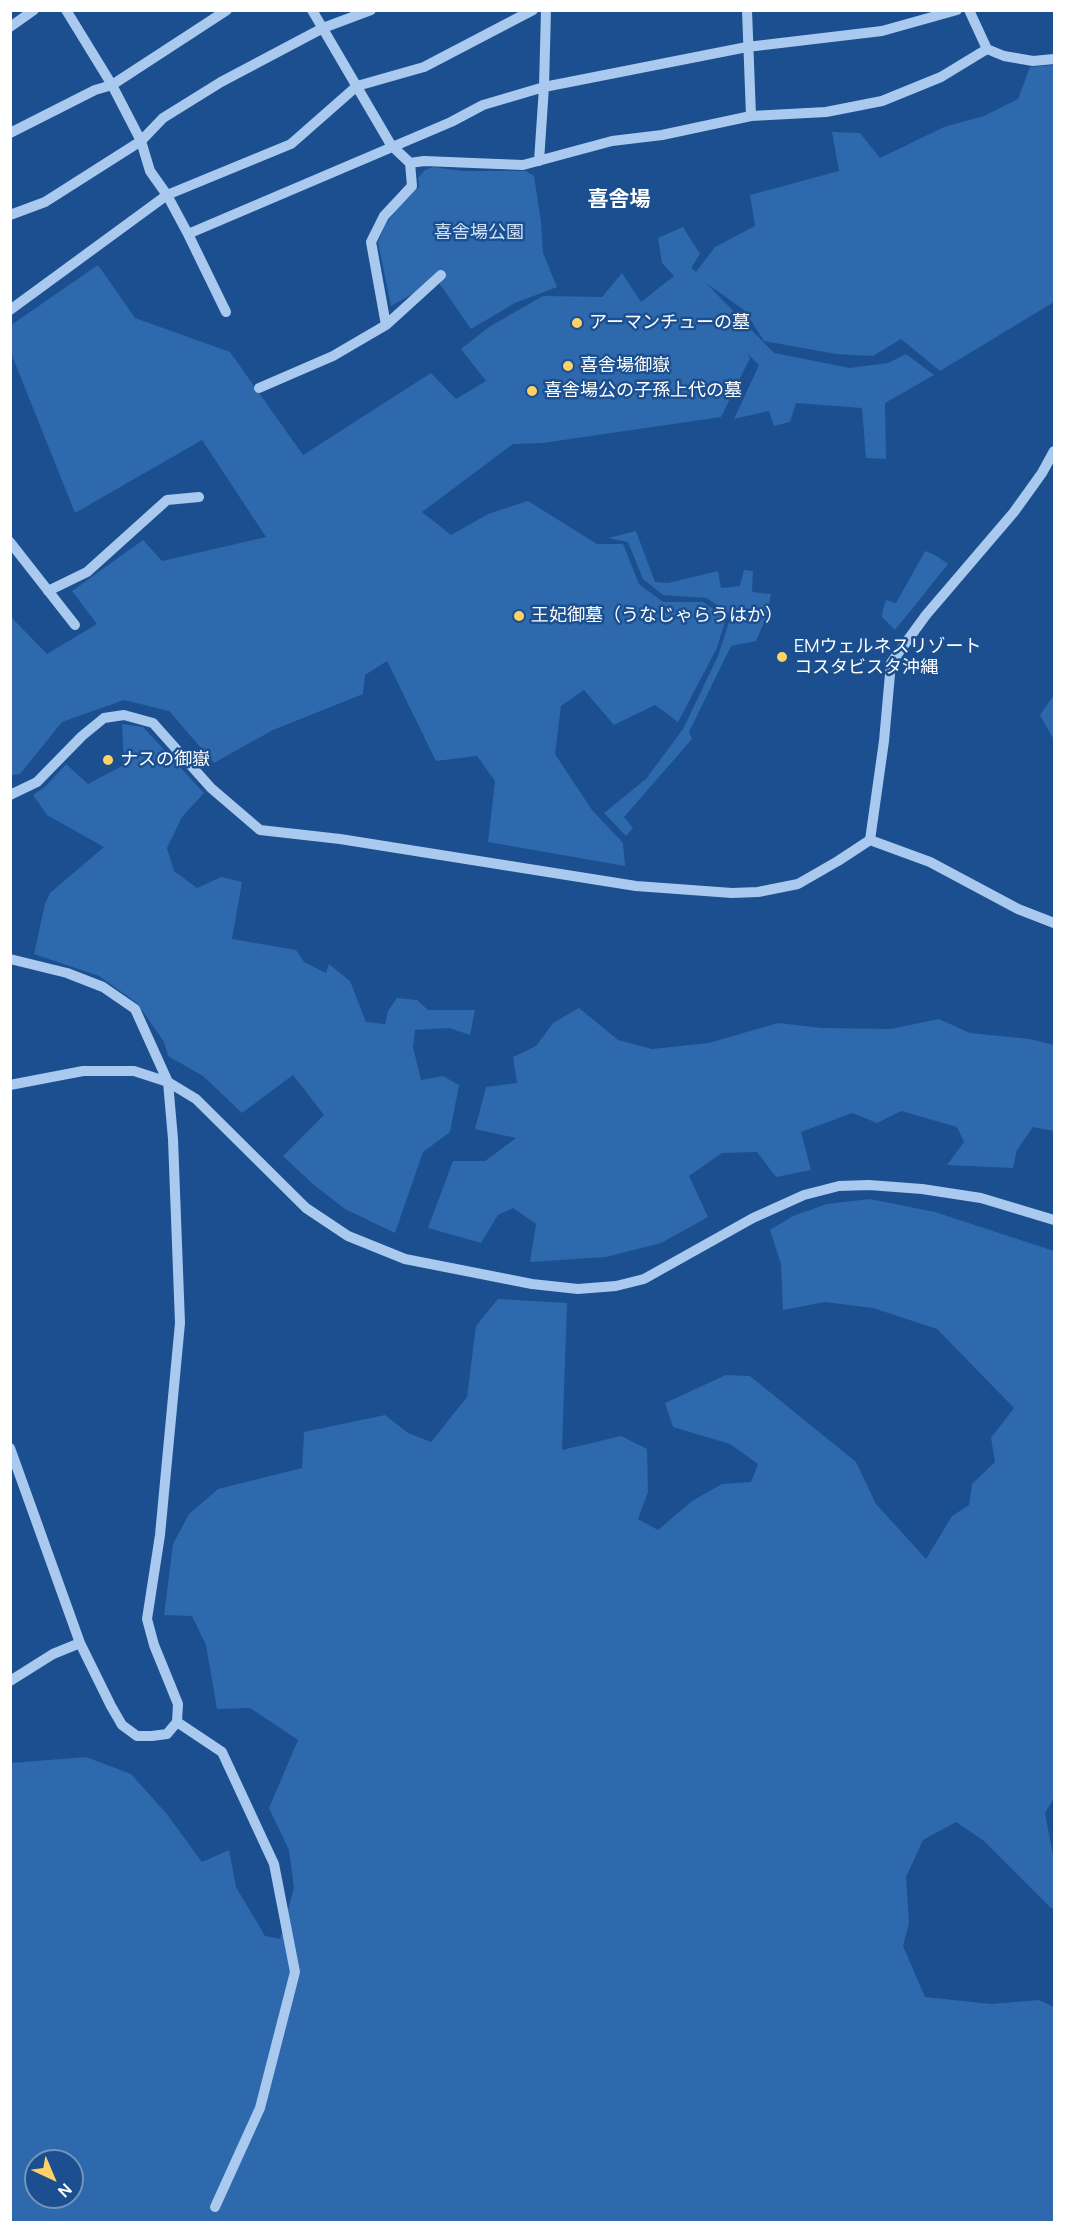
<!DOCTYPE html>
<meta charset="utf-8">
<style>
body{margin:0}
#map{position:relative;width:1065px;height:2233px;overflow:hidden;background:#1b4f8f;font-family:Manrope,sans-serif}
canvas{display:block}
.frame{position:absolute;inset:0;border:12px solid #fff;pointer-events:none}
.north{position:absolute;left:24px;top:2149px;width:60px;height:60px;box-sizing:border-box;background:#1b4f8f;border:2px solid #7695bc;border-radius:50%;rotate:136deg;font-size:16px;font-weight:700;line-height:24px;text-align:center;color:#fff}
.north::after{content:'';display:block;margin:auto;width:21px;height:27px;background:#ffd166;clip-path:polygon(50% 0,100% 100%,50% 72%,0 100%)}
</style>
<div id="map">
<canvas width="1065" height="2233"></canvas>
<div class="frame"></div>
<div class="north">N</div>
</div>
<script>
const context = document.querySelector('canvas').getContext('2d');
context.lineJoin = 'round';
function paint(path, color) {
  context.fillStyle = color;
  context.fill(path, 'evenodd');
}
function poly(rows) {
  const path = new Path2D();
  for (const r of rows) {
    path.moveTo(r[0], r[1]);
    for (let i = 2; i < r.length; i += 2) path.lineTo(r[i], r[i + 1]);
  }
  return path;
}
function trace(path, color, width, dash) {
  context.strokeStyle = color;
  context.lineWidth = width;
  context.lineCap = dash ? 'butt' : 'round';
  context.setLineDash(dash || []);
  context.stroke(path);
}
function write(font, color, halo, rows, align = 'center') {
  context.font = font + ' Manrope,"Noto Sans JP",sans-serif';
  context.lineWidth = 5;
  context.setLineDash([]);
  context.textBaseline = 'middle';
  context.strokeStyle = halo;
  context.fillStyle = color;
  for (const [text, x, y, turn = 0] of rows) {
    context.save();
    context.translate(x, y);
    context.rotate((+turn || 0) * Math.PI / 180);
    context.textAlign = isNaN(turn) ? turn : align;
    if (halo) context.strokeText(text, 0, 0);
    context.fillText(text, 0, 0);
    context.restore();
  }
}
paint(poly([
 [1054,65,1054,302,940,371,901,339,873,356,836,354,764,341,744,310,706,283,774,353,850,368,888,363,906,354,934,375,885,403,886,459,866,458,862,408,796,403,790,422,774,426,769,411,734,419,759,365,747,353,750,358,721,417,543,443,513,444,422,512,451,535,488,514,528,501,597,544,623,544,639,584,663,602,703,602,726,618,717,648,678,722,655,705,614,725,584,690,561,706,555,754,592,810,623,843,625,866,488,842,495,781,477,756,436,761,387,661,365,675,363,694,273,730,214,763,169,711,124,700,62,722,20,774,11,775,10,616,47,654,97,624,72,591,143,540,162,561,266,537,202,440,75,513,11,353,11,325,98,265,135,318,230,352,303,455,431,373,456,399,486,381,461,349,489,327,543,296,602,297,622,273,641,302,674,276,662,263,658,238,683,227,700,254,691,268,696,272,715,247,755,226,750,195,839,171,832,132,860,133,880,158,944,127,984,116,1018,99,1030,67],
 [433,167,462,171,526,171,534,176,541,222,543,253,557,287,515,303,471,329,437,280,391,306,378,242,386,224,402,202,419,187,418,178,425,170],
 [636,531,655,582,668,583,718,571,721,588,740,586,744,570,753,571,752,592,771,594,767,616,756,641,731,646,689,732,692,739,624,817,633,828,626,836,604,813,646,779,683,729,718,656,731,616,707,598,663,595,643,579,628,542,608,538],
 [925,551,935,555,948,564,895,630,882,617,883,609,886,600,896,603],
 [1054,695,1054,740,1040,715],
 [122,724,143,727,204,793,182,817,167,848,174,871,197,888,221,877,242,882,232,939,296,950,304,962,326,973,329,964,350,981,366,1022,385,1024,388,1011,397,998,417,1000,428,1010,475,1010,470,1035,449,1028,415,1030,413,1047,421,1080,443,1076,459,1085,450,1132,423,1152,395,1233,345,1209,314,1185,283,1156,324,1115,293,1075,242,1113,203,1076,168,1056,164,1042,137,1003,99,976,34,954,45,904,50,893,104,847,47,815,33,795,46,786,66,764,88,784,124,765],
 [579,1008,618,1040,652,1049,709,1043,778,1023,822,1028,891,1029,939,1019,970,1033,1030,1039,1054,1045,1054,1131,1033,1127,1017,1150,1013,1168,947,1165,964,1142,957,1127,901,1111,877,1123,852,1113,801,1132,811,1170,776,1177,757,1152,722,1153,689,1176,708,1217,661,1243,606,1257,530,1262,536,1224,513,1208,498,1215,481,1243,428,1228,453,1161,485,1161,516,1138,475,1129,486,1087,517,1083,513,1057,536,1046,553,1023],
 [870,1199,935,1212,1054,1251,1054,1798,1045,1813,1054,1860,1054,1908,1051,1908,984,1841,956,1822,923,1840,906,1877,909,1923,903,1946,925,1997,991,2004,1039,2000,1054,2007,1054,2222,11,2222,11,1763,86,1757,131,1774,166,1813,202,1862,229,1850,236,1887,265,1936,280,1939,294,1888,289,1850,269,1808,298,1740,250,1708,217,1709,206,1645,192,1616,164,1615,173,1544,189,1514,218,1489,302,1468,304,1432,385,1415,408,1433,431,1442,467,1397,476,1326,498,1299,567,1303,562,1450,621,1436,647,1449,648,1492,638,1519,658,1530,692,1501,722,1484,751,1482,758,1464,730,1444,673,1427,665,1403,726,1375,750,1376,856,1462,876,1504,926,1559,952,1516,969,1505,972,1484,995,1462,991,1438,1014,1408,937,1329,873,1308,825,1302,783,1310,781,1264,770,1230,793,1216,827,1204],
 [36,2161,72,2161,72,2197,36,2197]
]), '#2e69ad');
trace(poly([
 [66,10,112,85,141,141,150,171,167,195,188,234,451,122,483,105,544,87,747,47,882,31,957,10],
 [312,10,391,145,410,163,412,186,384,216,371,242,386,325,441,275],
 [747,10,751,116],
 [969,10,987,49,1004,56,1033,61,1054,59],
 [10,27,34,10],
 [10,133,95,90,112,85,227,10],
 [539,161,544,87,546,10],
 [410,163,424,161,523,165,612,141,662,135,751,116,826,112,882,101,941,77,987,49],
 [10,215,45,202,141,141,163,118,221,82,323,28,371,10],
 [188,234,226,312],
 [10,310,167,195,291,144,357,86,424,67,533,10],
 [259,388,333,356,386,325],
 [10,542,75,625],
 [48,591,87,572,167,500,199,497],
 [10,795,37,782,82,736,104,718,124,715,153,723,211,788,260,830,340,839,636,886,732,893,758,892,798,884,838,861,870,840,884,741,891,663,926,615,1014,512,1042,473,1054,451],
 [870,840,930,862,1018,909,1054,923],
 [10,959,67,973,103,987,135,1009,168,1082,173,1139,180,1323,160,1535,147,1619,154,1645,178,1704,177,1722,167,1734,152,1736,137,1736,122,1725,111,1706,80,1643,10,1448],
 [10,1085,83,1071,134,1071,168,1082,196,1099,306,1208,348,1236,405,1259,532,1284,578,1289,616,1286,644,1279,753,1218,804,1195,839,1186,869,1185,922,1189,981,1198,1054,1220],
 [10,1681,53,1654,80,1643],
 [177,1722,222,1752,274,1864,295,1972,260,2108,215,2207]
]), '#a9c9ee', 10);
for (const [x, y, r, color] of [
 [577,323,6,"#ffd166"],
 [568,366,6,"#ffd166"],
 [532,391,6,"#ffd166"],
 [519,616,6,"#ffd166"],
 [782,657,6,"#ffd166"],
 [108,760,6,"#ffd166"]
]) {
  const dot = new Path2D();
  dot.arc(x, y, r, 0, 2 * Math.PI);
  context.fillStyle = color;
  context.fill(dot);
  trace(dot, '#1b4f8f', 2);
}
write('18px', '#cfe3fa', '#1b4f8f', [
 ["喜舎場公園",479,233]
]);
write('18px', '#fff', '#1b4f8f', [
 ["アーマンチューの墓",589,323],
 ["喜舎場御嶽",580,366],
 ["喜舎場公の子孫上代の墓",544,391],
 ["王妃御墓（うなじゃらうはか）",531,616],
 ["EMウェルネスリゾート",794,647],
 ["コスタビスタ沖縄",794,668],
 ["ナスの御嶽",120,760]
], 'left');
write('bold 21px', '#fff', '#1b4f8f', [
 ["喜舎場",619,200]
]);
</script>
